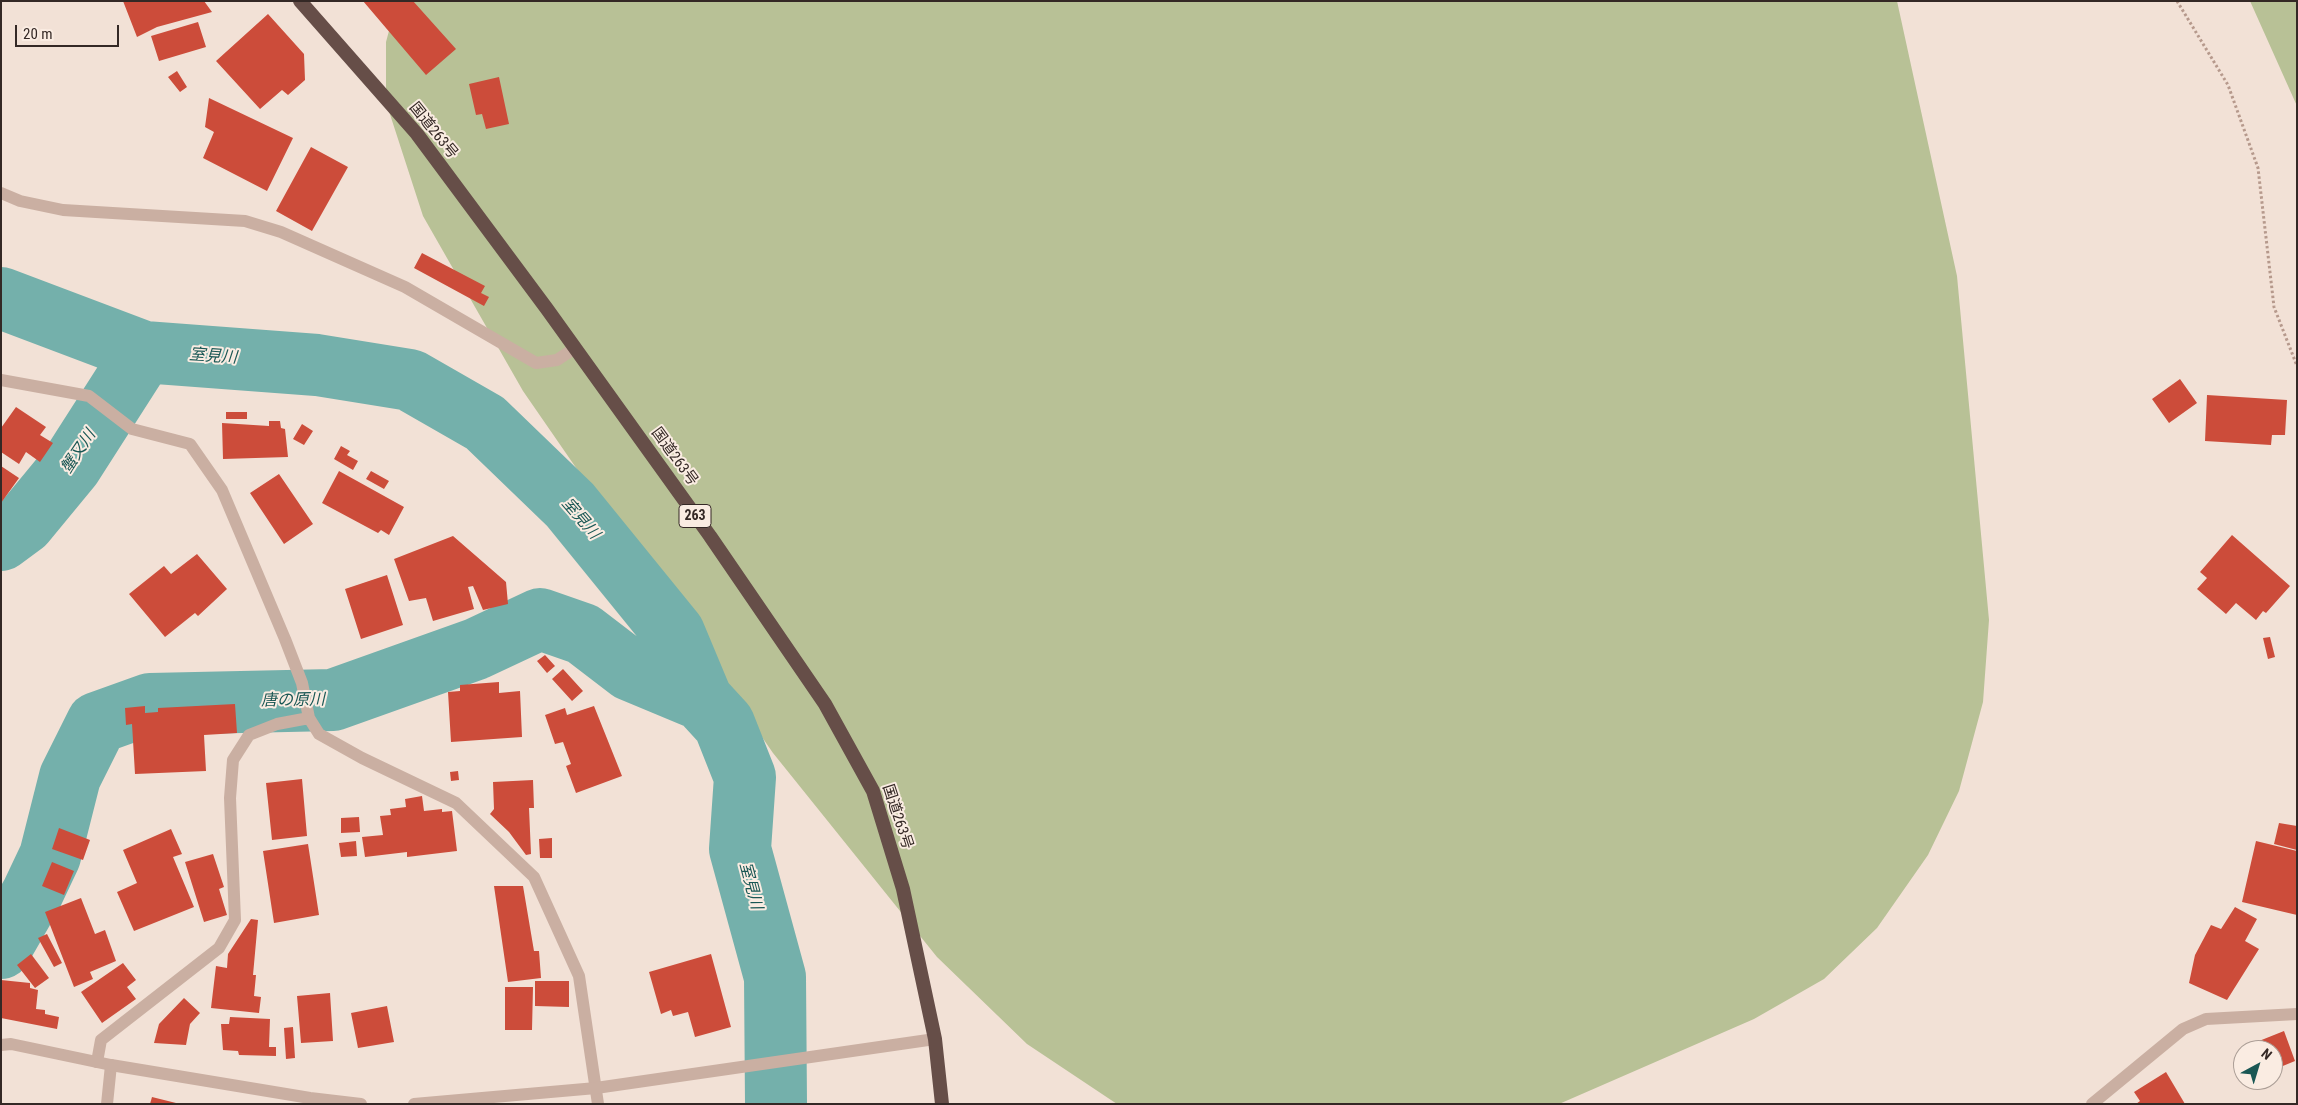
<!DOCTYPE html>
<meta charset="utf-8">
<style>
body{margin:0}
#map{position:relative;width:2298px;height:1105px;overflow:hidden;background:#f2e1d6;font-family:"Roboto Condensed",sans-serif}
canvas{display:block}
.frame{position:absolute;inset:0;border:2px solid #342825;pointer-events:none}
.north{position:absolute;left:2233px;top:1040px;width:50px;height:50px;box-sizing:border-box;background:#faece2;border:1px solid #ab9e96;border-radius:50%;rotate:39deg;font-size:14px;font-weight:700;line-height:20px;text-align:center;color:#342825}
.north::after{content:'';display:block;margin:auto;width:18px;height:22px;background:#195754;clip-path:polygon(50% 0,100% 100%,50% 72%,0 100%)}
.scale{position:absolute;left:15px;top:25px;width:104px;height:22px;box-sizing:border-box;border:2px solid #342825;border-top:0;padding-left:6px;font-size:15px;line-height:18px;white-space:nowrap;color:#342825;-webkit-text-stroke:4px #faece2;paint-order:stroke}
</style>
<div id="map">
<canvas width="2298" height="1105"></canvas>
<div class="frame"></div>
<div class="north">N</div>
<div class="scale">20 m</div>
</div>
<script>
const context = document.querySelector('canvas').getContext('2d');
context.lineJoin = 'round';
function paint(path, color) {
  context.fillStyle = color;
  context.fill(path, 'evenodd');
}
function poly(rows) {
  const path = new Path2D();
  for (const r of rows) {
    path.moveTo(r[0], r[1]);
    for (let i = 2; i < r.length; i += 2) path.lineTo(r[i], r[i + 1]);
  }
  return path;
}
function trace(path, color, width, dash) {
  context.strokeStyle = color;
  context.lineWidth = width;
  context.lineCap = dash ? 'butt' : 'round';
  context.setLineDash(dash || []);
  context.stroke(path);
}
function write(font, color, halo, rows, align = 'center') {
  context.font = font + ' "Roboto Condensed","Noto Sans JP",sans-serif';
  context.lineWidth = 4;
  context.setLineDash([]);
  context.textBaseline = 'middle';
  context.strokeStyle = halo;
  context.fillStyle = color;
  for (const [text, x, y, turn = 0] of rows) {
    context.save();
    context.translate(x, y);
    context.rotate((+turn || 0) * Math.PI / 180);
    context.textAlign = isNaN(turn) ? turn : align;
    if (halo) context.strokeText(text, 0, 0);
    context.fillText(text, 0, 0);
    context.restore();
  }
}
paint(poly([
 [397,1,1897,1,1957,276,1989,620,1983,702,1959,791,1928,855,1877,928,1824,979,1754,1019,1559,1104,1117,1104,1027,1044,937,957,773,753,523,391,423,216,386,102,386,42],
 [2250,1,2297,1,2297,106]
]), '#b8c196');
trace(poly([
 [1,298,144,352,317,365,410,380,485,423,570,505,674,633,702,700,724,724,745,777,740,849,775,977,776,1104],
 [1,540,24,523,71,466,144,352],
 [1,948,32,894,50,856,70,777,97,723,150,704,333,700,476,649,540,619,583,634,630,670,702,700]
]), '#74b0ab', 62);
paint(poly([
 [123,1,204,1,212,12,157,27,137,37],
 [363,1,413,1,456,49,426,75],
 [268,14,304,54,305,80,288,95,282,90,260,109,216,61],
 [198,22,206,47,159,61,151,36],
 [177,71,187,87,180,92,168,77],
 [499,77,509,124,486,129,482,114,476,115,469,84],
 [209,98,293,138,267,191,203,158,214,132,205,127],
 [311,147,348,167,312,231,276,211],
 [422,253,485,286,481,293,489,297,484,306,414,268],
 [2180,379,2197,403,2169,423,2152,399],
 [2207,395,2287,400,2285,435,2272,435,2271,445,2205,441],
 [16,407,46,427,40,435,53,443,40,462,26,452,19,464,1,452,1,428],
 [226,412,247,412,247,419,226,419],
 [269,421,280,421,281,428,285,429,288,457,223,459,222,423,269,426],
 [302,424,313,431,304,445,293,439],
 [341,446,350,451,347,455,358,461,353,470,334,459],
 [1,466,19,478,1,503],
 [339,471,404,507,389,535,381,530,378,533,322,503],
 [371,471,389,481,384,489,366,479],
 [279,474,313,524,284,544,250,493],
 [2232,535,2290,586,2266,613,2263,611,2256,620,2236,603,2226,614,2197,589,2207,578,2200,572],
 [453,536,506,582,508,604,483,610,473,586,468,587,474,609,433,621,426,598,409,601,394,559],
 [197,554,227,589,198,616,195,613,165,637,129,594,164,566,171,574],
 [387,575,403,625,361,639,345,589],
 [2270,637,2275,657,2268,659,2263,638],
 [545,655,555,666,547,673,537,661],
 [563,669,583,691,572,701,552,679],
 [499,682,499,693,520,691,522,737,451,742,448,692,460,691,460,685],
 [235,704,237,733,204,735,206,771,135,774,132,724,126,725,125,708,145,706,145,713,158,712,158,708],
 [594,706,622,776,576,793,566,766,571,764,563,742,555,744,545,715,565,708,567,715],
 [458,771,459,780,451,781,450,772],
 [302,779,307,836,272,840,266,783],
 [533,780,534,808,529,808,531,854,526,855,509,832,490,814,494,809,493,782],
 [422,796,424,811,442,809,442,812,452,811,457,851,407,857,407,852,365,857,362,837,383,835,380,816,391,815,390,809,406,807,405,799],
 [359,817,360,832,341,833,341,818],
 [2279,823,2297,826,2297,850,2274,844],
 [59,828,90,840,83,860,52,849],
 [171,829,182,854,173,857,194,907,134,931,117,892,137,883,123,850],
 [552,838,552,858,540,858,539,839],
 [356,841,357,856,341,857,339,843],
 [2256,841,2297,851,2297,915,2242,902],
 [308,844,319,915,274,923,263,851],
 [213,854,224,887,219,889,227,915,204,922,185,862],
 [52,862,74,871,64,895,42,886],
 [494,886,523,886,534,951,539,951,541,978,508,982],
 [81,898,95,934,105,930,116,961,90,972,93,979,74,987,45,912],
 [2235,907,2257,919,2245,941,2259,949,2227,1000,2189,983,2195,955,2211,925,2221,929],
 [251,919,258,920,253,975,256,975,254,996,261,997,259,1013,211,1008,216,966,227,968,228,954],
 [47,934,62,963,54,967,38,938],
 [31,954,49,978,35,988,17,965],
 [711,954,731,1027,695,1037,688,1012,673,1016,671,1010,661,1014,649,972],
 [123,963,136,980,127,987,136,999,102,1023,81,992],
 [1,980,30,983,30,988,38,990,36,1009,45,1010,45,1014,59,1017,57,1029,1,1018],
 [535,981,569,981,569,1007,535,1006],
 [505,987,533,987,532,1030,505,1030],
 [330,993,333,1041,301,1043,297,996],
 [184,998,200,1013,190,1024,186,1045,154,1043,159,1024],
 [387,1006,394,1042,358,1048,351,1013],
 [230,1017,270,1019,269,1047,276,1047,276,1056,239,1055,238,1051,223,1050,221,1024,229,1024],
 [293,1027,295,1058,286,1059,284,1028],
 [2284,1031,2295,1061,2273,1070,2273,1050,2263,1050,2259,1041],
 [2166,1072,2185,1104,2136,1104,2140,1101,2134,1092],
 [152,1097,176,1103,175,1104,150,1104]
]), '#cc4c3a');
trace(poly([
 [2177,1,2228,85,2258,168,2274,307,2297,366]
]), '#b6998c', 3, [2.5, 2.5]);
trace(poly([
 [1,193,20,201,63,210,245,221,281,232,405,287,536,363,557,360,575,348],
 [1,380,89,396,132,429,190,444,222,490,285,639,302,683,309,718,319,734,362,758,456,803,534,877,579,976,598,1104],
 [97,1062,101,1040,219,948,235,920,230,798,233,760,249,735,277,724,309,718],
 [107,1104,111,1065],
 [2092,1104,2183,1029,2206,1019,2297,1014]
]), '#caafa2', 12);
trace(poly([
 [1,1045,11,1044,111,1065,310,1098,361,1104],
 [414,1104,596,1088,935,1039]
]), '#caafa2', 12);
trace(poly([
 [300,1,417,134,547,309,710,536,825,704,873,791,903,889,935,1039,942,1104]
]), '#664e48', 14);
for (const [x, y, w] of [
 [695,516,32]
]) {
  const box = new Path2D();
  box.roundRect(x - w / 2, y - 11.5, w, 23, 4);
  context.fillStyle = '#faece2';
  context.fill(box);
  trace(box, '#342825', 1);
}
write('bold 14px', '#342825', null, [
 ["263",695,516]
]);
write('15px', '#342825', '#faece2', [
 ["国道263号",433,131,51],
 ["国道263号",674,457,54],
 ["国道263号",897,817,72]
]);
write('italic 16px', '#195754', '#faece2', [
 ["室見川",213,357,4],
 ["蟹又川",79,452,-56],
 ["室見川",580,519,49],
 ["唐の原川",293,701,-1],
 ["室見川",750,886,75]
]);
</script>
